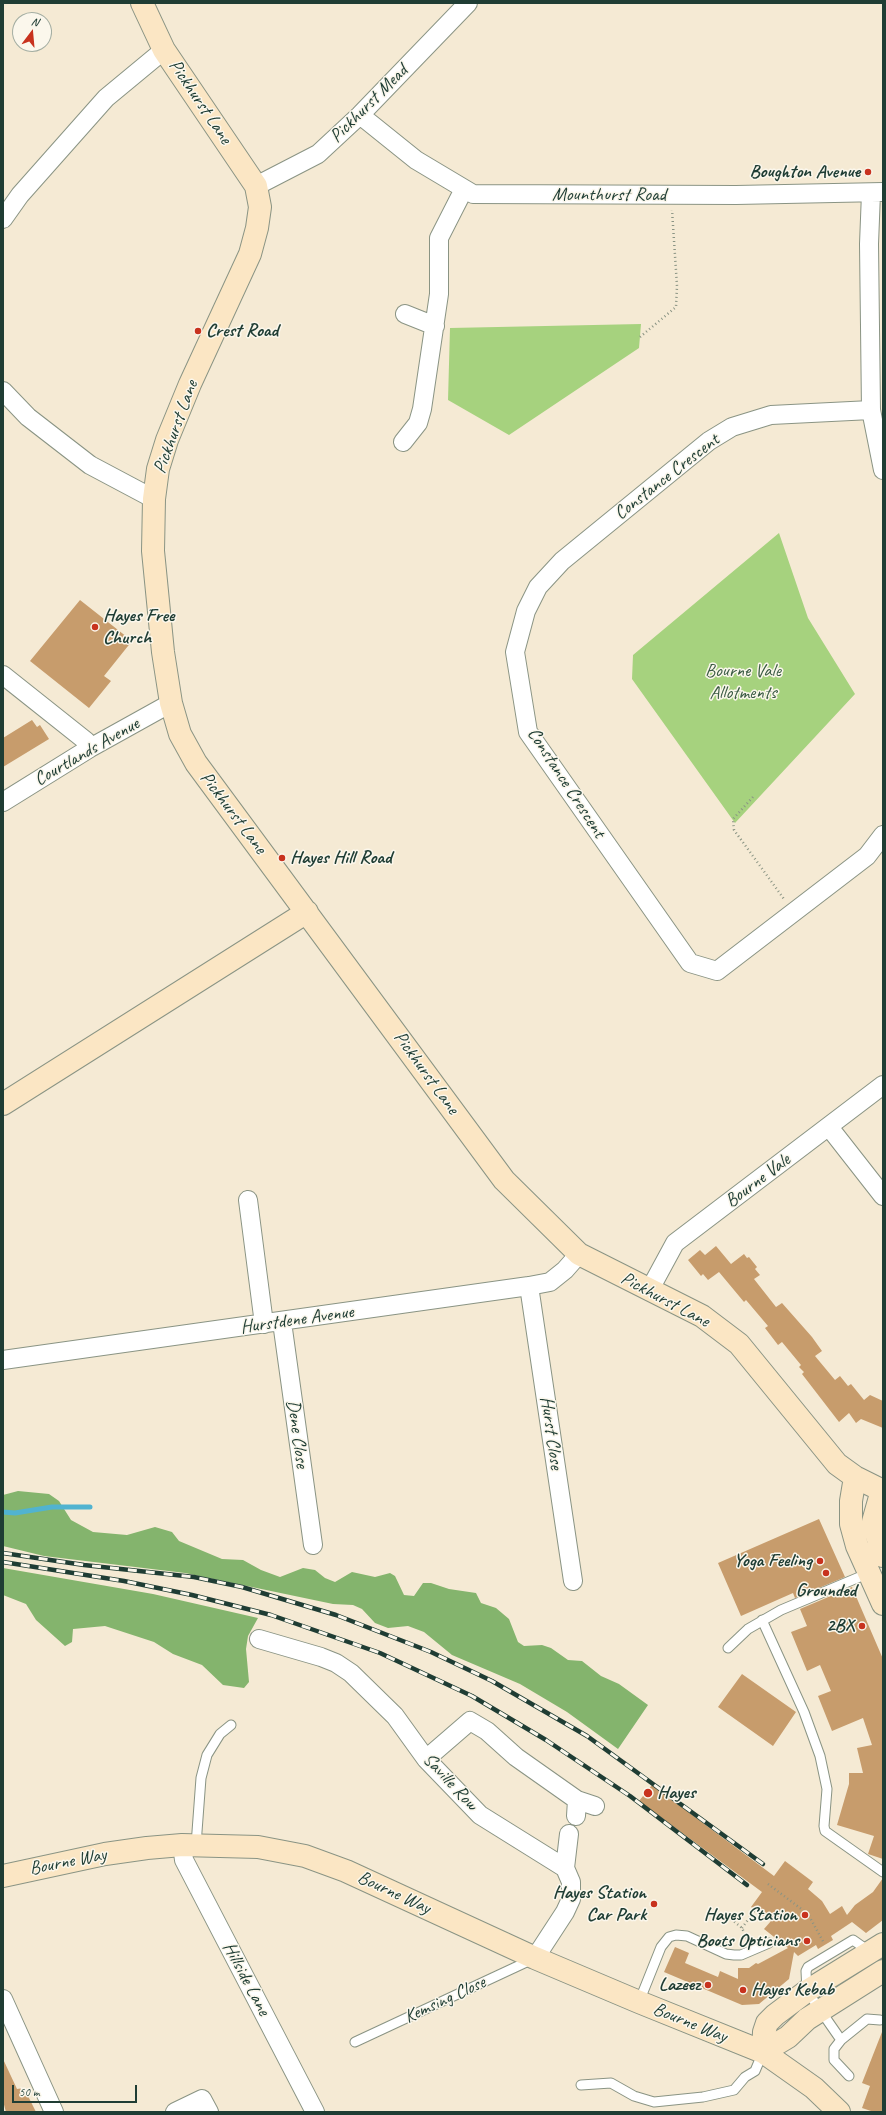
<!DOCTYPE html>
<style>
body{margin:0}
#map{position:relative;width:886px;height:2115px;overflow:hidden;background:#f5ead4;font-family:Caveat,sans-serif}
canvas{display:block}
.frame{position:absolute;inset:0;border:4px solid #1f3d34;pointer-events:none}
.north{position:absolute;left:12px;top:12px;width:40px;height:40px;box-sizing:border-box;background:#fbf7ec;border:1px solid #a3ada2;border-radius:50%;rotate:16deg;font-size:11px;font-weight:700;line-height:16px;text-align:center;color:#1f3d34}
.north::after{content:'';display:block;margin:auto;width:14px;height:18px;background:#c8321e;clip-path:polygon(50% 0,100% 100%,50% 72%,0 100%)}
.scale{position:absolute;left:12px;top:2085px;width:125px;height:18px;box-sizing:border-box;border:2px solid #1f3d34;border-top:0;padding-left:5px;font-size:12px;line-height:14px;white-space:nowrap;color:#1f3d34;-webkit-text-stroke:3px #fbf7ec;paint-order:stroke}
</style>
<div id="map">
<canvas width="886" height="2115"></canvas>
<div class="frame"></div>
<div class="north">N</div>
<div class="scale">50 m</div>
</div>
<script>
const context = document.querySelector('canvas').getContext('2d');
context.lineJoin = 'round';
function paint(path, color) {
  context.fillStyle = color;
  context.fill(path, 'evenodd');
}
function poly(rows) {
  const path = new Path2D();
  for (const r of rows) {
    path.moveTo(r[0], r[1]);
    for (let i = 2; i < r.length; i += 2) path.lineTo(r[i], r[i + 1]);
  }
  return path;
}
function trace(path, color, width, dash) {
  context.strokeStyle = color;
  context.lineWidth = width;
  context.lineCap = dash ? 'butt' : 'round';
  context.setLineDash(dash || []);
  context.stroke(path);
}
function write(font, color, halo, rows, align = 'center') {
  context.font = font + ' Caveat,sans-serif';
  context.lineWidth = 3;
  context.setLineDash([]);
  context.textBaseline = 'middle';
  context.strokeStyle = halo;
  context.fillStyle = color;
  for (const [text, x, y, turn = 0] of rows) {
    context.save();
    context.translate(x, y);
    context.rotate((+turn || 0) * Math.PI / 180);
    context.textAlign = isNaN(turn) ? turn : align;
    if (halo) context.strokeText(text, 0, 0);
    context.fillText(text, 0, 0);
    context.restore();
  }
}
paint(poly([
 [641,324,639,348,509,435,448,400,450,328],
 [779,533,808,618,855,694,735,823,632,679,633,655]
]), '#a6d27e');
paint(poly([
 [18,1491,49,1494,59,1501,71,1520,93,1532,127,1535,155,1527,172,1532,179,1541,222,1559,243,1560,261,1570,280,1577,303,1568,315,1570,325,1578,335,1582,352,1572,375,1577,390,1573,395,1576,404,1595,414,1596,423,1583,431,1583,449,1589,476,1593,481,1603,496,1608,509,1619,518,1642,524,1646,542,1645,551,1648,568,1660,582,1661,601,1676,619,1684,648,1705,618,1749,567,1712,520,1684,452,1655,424,1632,408,1626,388,1628,375,1623,362,1609,353,1605,333,1604,185,1573,44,1556,3,1546,3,1495],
 [3,1568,153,1594,258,1618,248,1636,246,1649,249,1682,244,1688,223,1685,202,1665,173,1654,154,1642,105,1626,73,1629,72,1642,65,1646,36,1620,26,1604,3,1595]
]), '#84b46d');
trace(poly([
 [3,1512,15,1513,52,1507,90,1507]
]), '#51b3d0', 5);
paint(poly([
 [80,600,132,641,104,676,111,681,89,708,30,661],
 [32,720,37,727,40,725,49,739,3,767,3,738],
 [716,1246,731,1264,744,1254,747,1258,749,1257,757,1267,755,1269,760,1275,754,1279,776,1307,782,1303,812,1337,822,1351,815,1356,835,1380,840,1376,848,1386,851,1384,864,1400,870,1395,883,1401,883,1428,861,1419,856,1423,849,1413,839,1422,802,1374,804,1372,799,1367,801,1365,782,1342,778,1345,765,1328,768,1326,746,1300,744,1302,719,1272,708,1280,703,1274,701,1276,688,1260,700,1250,705,1255],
 [819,1519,845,1577,795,1598,793,1593,741,1616,718,1563],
 [852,1587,883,1659,883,1859,868,1854,874,1836,837,1825,849,1784,849,1773,863,1773,857,1748,872,1745,863,1718,832,1731,818,1696,831,1691,820,1665,807,1671,791,1632,807,1626,800,1609],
 [742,1674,796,1712,773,1746,718,1707],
 [652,1785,774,1876,785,1861,813,1882,808,1889,822,1901,830,1914,842,1906,847,1915,855,1905,873,1892,883,1878,883,1920,866,1933,852,1922,831,1936,833,1940,818,1949,816,1945,798,1956,794,1952,789,1979,759,2004,742,2005,664,1972,675,1947,689,1953,685,1963,718,1977,720,1971,738,1979,738,1968,749,1968,756,1963,758,1964,788,1948,764,1929,771,1921,751,1907,762,1892,639,1801],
 [882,2032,883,2112,874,2112,862,2108,870,2086,862,2083],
 [3,2059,17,2089,24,2088,36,2112,6,2112,3,2101]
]), '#c79c6c');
const lane = poly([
 [762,1620,804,1712,820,1756,827,1789,824,1826,825,1831,883,1872],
 [728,1648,748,1629,781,1610,869,1573],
 [196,1845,201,1778,207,1755,220,1734,231,1725],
 [639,2002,661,1947,669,1937,676,1935,687,1936,726,1954,734,1955,741,1955,769,1943],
 [841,2040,867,2019,880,2020],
 [355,2042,533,1959],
 [849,2076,834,2060,834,2049,841,2040,807,1991,806,1971,808,1967,853,1940,870,1952],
 [581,2085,611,2083,634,2096,654,2102,703,2097,734,2090,745,2077,755,2071,763,2052]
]);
const street = poly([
 [360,115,416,160,473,194,736,195,883,192],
 [256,186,318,154,360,115,468,3],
 [871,193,869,244,871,410,883,470],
 [3,219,20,195,106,98,164,50],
 [405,314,435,326],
 [3,391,28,417,90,465,154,499],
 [871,410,771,415,732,427,709,441,562,561,538,587,526,611,515,652,528,732,690,963,717,971,867,856,883,835],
 [403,442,418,423,422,409,439,294,439,238,464,189],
 [3,675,86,741,90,748],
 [3,802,90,748,171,703],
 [829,1127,883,1196],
 [248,1200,264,1324],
 [529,1286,573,1581],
 [649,1291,675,1243,883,1085],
 [282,1322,313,1545],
 [3,1360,529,1286,550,1282,565,1270,579,1254],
 [259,1639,321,1657,336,1663,351,1673,395,1716,426,1759,480,1815,565,1868,571,1882,571,1899,565,1912,535,1958],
 [426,1759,470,1721,487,1731,516,1757,577,1800,576,1816],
 [577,1800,595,1806],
 [182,1845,184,1860,315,2112],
 [565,1868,569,1834],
 [3,1999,54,2112],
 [175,2112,202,2099,209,2112]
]);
const secondary = poly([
 [142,3,164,50,256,186,260,207,257,228,250,254,190,384,167,440,158,469,154,499,153,551,163,652,171,703,180,734,196,763,504,1180,579,1254,702,1316,739,1344,837,1464,855,1477,883,1491],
 [3,1104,307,912],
 [855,1477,851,1501,851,1524,857,1546,883,1604],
 [882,1490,873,1522,883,1556],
 [3,1876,105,1854,147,1848,182,1845,258,1847,305,1856,346,1871,535,1958,639,2002,763,2052,814,2088,839,2112],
 [763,2052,764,2032,767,2023,775,2015,807,1991,883,1944],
 [763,2052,788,2037,807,2019,883,1971]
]);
trace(lane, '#8a9484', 11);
trace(street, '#8a9484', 20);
trace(secondary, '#8a9484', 24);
trace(poly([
 [640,337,676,307,677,286,672,210],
 [753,797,733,819,734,830,784,899],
 [768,1884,808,1914,824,1943],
 [725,1914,742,1928,747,1939],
 [742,1928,755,1910]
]), '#8a9484', 2.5, [1, 3]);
trace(lane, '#fff', 9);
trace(street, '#fff', 18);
trace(secondary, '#fbe6c4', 22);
const rail = poly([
 [3,1553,84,1565,194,1577,242,1587,336,1615,431,1652,492,1681,587,1736,763,1864],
 [3,1562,124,1581,192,1595,271,1615,380,1653,472,1696,546,1740,630,1796,747,1885]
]);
trace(rail, '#1f3d34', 4.5);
trace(rail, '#fbf7ec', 3, [9]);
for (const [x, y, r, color] of [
 [868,172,4,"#c8321e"],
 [198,331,4,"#c8321e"],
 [95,627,4,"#c8321e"],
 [282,858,4,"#c8321e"],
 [820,1561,4,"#c8321e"],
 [826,1573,4,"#c8321e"],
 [862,1626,4,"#c8321e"],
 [648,1793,5,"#c8321e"],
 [654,1904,4,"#c8321e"],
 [805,1915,4,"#c8321e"],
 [807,1941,4,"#c8321e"],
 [708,1985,4,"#c8321e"],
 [743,1990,4,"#c8321e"]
]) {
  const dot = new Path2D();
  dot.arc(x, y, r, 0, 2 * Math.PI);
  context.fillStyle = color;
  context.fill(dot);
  trace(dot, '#fbf7ec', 1.5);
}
write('19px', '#1f3d34', '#fbf7ec', [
 ["Pickhurst Lane",200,102,56],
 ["Pickhurst Mead",369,104,-45],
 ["Mounthurst Road",609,195],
 ["Pickhurst Lane",176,427,-70],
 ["Constance Crescent",667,477,-38],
 ["Courtlands Avenue",87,752,-30],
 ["Constance Crescent",566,783,57],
 ["Pickhurst Lane",233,813,53],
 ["Pickhurst Lane",426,1073,54],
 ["Bourne Vale",758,1181,-37],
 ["Pickhurst Lane",665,1300,28],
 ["Hurstdene Avenue",297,1320,-8],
 ["Hurst Close",551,1433,82],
 ["Dene Close",297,1434,82],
 ["Saville Row",450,1782,47],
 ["Bourne Way",68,1862,-11],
 ["Bourne Way",394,1893,25],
 ["Hillside Lane",246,1979,62],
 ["Kemsing Close",445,2000,-25],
 ["Bourne Way",690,2023,22]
]);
write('bold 19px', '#1f3d34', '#fbf7ec', [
 ["Boughton Avenue",860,172],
 ["Crest Road",206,331,"left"],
 ["Hayes Free",103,616,"left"],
 ["Church",103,638,"left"],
 ["Hayes Hill Road",290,858,"left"],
 ["Yoga Feeling",812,1561],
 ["Grounded",826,1591,"center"],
 ["2BX",854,1626],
 ["Hayes",657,1793,"left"],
 ["Hayes Station",646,1893],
 ["Car Park",646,1915],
 ["Hayes Station",797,1915],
 ["Boots Opticians",799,1941],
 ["Lazeez",700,1985],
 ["Hayes Kebab",751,1990,"left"]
], 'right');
write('19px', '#3a5b43', '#fbf7ec', [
 ["Bourne Vale",743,671],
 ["Allotments",743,693]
]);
</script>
